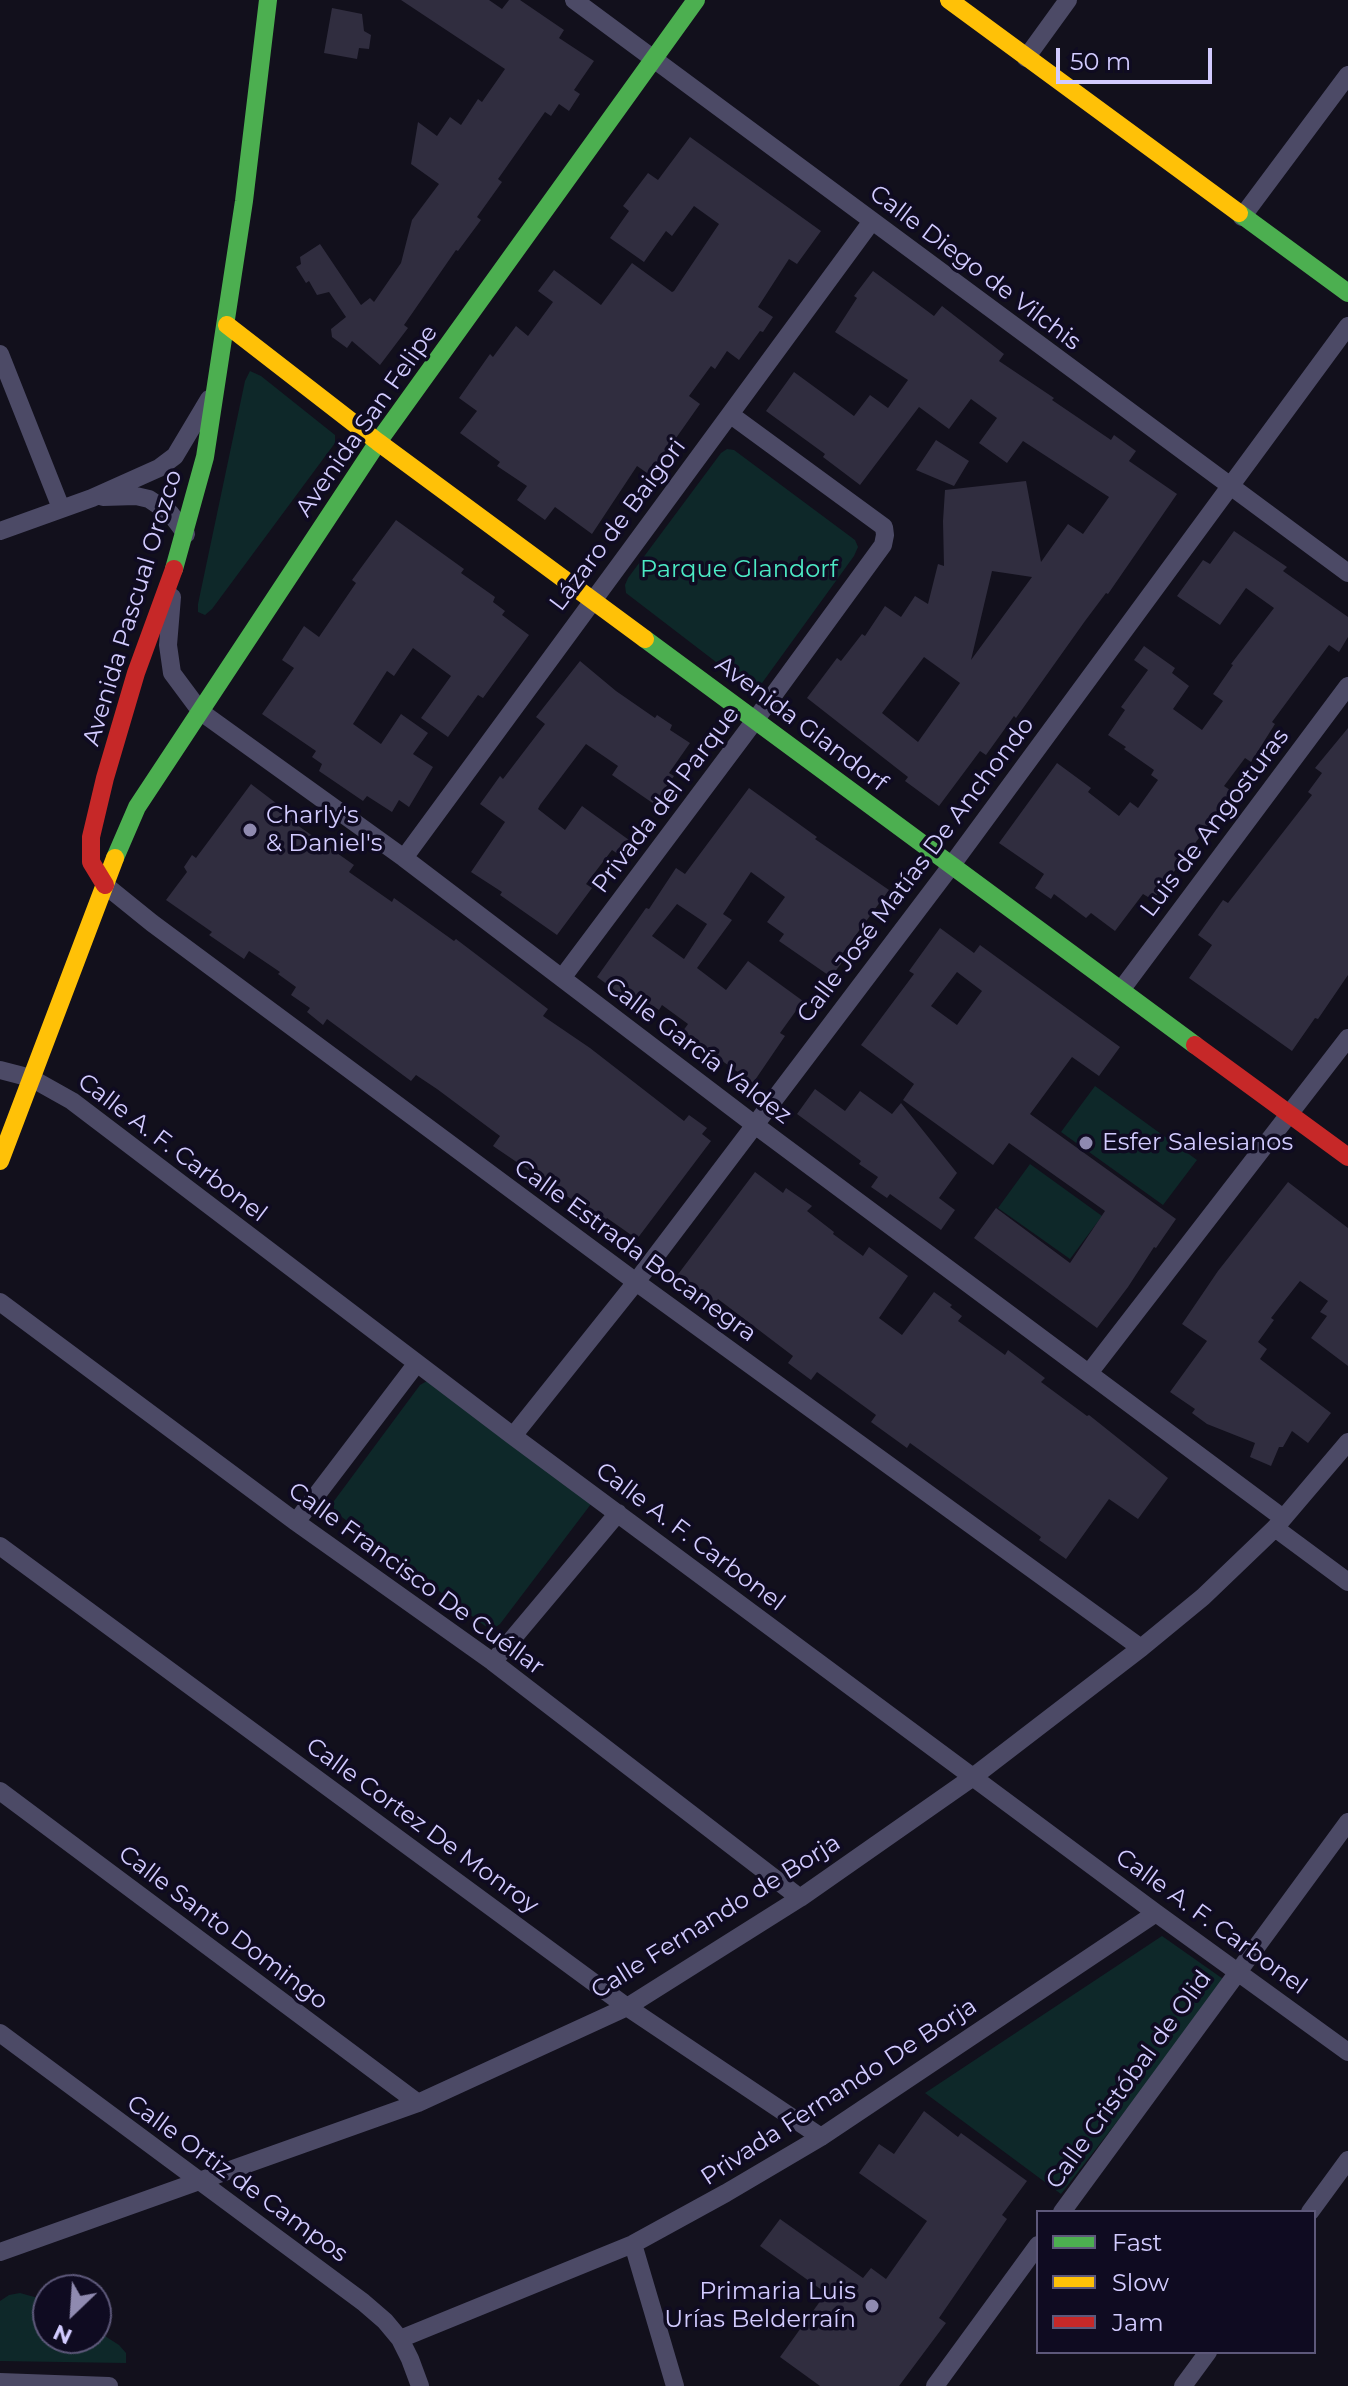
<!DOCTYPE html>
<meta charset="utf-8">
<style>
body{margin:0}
#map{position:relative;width:1348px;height:2386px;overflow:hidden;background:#12101c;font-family:Montserrat,sans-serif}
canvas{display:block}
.legend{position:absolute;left:1036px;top:2210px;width:280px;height:144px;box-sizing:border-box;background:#0f0b21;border:2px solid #5d587a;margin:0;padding:10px 14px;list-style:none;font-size:24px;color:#d2cbff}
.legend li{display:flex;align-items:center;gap:16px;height:40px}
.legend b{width:40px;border:2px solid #5d587a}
.north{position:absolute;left:32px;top:2274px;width:80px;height:80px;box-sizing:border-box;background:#0f0b21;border:2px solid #5d587a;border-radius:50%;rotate:205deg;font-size:22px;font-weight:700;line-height:32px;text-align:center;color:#d2cbff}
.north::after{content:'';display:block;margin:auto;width:28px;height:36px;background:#8f8ab0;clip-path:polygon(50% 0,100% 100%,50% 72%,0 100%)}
.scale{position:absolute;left:1056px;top:48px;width:156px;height:36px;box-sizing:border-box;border:4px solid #d2cbff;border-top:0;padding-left:10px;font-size:24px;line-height:28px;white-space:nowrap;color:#d2cbff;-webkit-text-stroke:6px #0f0b21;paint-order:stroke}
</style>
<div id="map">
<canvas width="1348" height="2386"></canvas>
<ul class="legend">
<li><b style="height:10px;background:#4caf50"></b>Fast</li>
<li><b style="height:10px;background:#ffc107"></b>Slow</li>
<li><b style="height:10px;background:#c62828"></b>Jam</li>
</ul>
<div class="north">N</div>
<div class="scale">50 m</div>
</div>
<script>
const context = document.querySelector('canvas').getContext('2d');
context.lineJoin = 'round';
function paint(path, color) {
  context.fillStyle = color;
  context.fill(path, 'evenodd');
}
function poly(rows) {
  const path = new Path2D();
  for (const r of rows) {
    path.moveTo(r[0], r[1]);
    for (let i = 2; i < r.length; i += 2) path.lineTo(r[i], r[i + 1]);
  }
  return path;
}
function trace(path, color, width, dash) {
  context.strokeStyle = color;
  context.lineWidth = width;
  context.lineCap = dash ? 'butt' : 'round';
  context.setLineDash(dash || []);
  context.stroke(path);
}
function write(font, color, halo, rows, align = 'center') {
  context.font = font + ' Montserrat,sans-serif';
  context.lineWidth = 7;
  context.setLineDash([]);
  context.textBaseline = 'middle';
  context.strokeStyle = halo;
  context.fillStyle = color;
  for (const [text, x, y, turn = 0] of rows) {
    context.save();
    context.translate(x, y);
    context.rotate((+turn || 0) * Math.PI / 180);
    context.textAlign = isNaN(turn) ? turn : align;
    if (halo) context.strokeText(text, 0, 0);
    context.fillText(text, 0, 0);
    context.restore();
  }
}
paint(poly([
 [250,371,261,376,335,435,335,443,212,609,205,615,198,612,198,604,245,381],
 [727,449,734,450,855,540,858,547,854,556,762,683,755,686,746,685,626,593,625,585,628,578,721,453],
 [1095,1086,1197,1160,1163,1205,1061,1132],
 [1030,1164,1102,1216,1070,1259,998,1208],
 [427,1381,591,1504,500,1624,493,1629,485,1626,334,1511,334,1501,420,1385],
 [1162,1936,1226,1981,1061,2194,925,2093],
 [20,2293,38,2298,48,2309,48,2338,96,2338,97,2331,119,2345,126,2353,126,2363,0,2361,0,2301,9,2295]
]), '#0e2829');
paint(poly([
 [401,0,489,0,502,9,509,0,520,0,564,30,559,38,594,61,574,90,580,94,569,111,559,104,551,116,545,112,498,179,502,182,477,217,481,220,458,251,456,250,404,325,408,328,380,365,352,341,347,348,332,337,331,329,346,317,329,292,317,295,309,281,306,283,296,267,301,264,300,257,320,244,361,305,370,298,374,302,401,263,412,220,439,184,411,164,418,122,437,136,450,117,461,125,478,99,482,102,505,69],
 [332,8,362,14,364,31,371,35,369,49,359,48,357,59,324,53],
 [690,137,821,231,797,264,789,259,758,307,773,317,763,332,760,331,739,360,727,351,715,369,711,366,689,396,700,404,650,475,637,466,592,534,555,507,545,520,517,500,527,486,497,466,500,462,460,433,477,411,459,398,490,354,493,357,516,326,528,336,553,302,538,291,554,270,601,305,632,263,672,292,674,291,719,224,694,206,672,236,666,231,644,262,610,238,629,211,623,206,648,173,658,180],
 [873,271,934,316,942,306,1004,354,999,361,1054,398,1052,400,1111,440,1114,435,1136,451,1129,461,1177,494,1108,594,1106,593,1085,621,1016,718,1014,716,986,755,980,751,939,806,905,781,908,777,807,698,837,658,841,661,862,634,865,636,885,606,901,617,915,596,928,604,938,564,944,566,943,521,945,490,1026,481,1041,562,1068,524,1083,534,1109,497,1023,441,1007,463,979,443,997,418,971,399,949,429,919,407,860,485,823,457,825,454,766,411,794,372,854,416,870,395,888,408,908,380,835,332,857,298,854,296],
 [992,571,1032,577,971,660],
 [924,657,960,683,918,742,882,713],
 [936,440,969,461,954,486,916,470],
 [396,520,464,569,461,573,495,597,493,602,505,611,502,615,529,635,483,698,478,695,448,737,421,718,451,676,413,648,394,676,387,671,353,724,381,744,401,714,428,733,413,754,433,767,409,807,399,800,392,812,367,796,363,801,319,771,322,764,312,757,316,751,262,714,294,668,282,660,304,626,319,637,356,583,352,580],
 [1234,531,1287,567,1283,571,1348,617,1348,637,1339,652,1329,645,1272,722,1275,724,1251,762,1245,758,1224,786,1233,792,1153,900,1143,894,1115,931,1091,913,1086,918,1054,894,1051,899,1035,888,1044,874,999,843,1057,763,1091,788,1088,792,1119,816,1130,802,1138,808,1158,780,1151,775,1154,770,1124,749,1126,747,1108,735,1125,710,1121,707,1148,670,1134,660,1144,646,1175,668,1172,673,1189,686,1173,709,1202,730,1223,701,1213,694,1233,665,1231,664,1274,608,1246,588,1220,625,1177,596,1203,560,1210,564],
 [580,661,616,691,655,718,657,715,672,725,670,730,690,743,669,773,674,776,654,804,612,775,618,766,586,744,540,805,538,809,565,830,582,806,629,840,618,854,612,850,586,884,592,888,557,935,500,895,502,892,471,872,505,822,480,804,500,776,503,779,545,724,536,717],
 [1348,728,1348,975,1318,1019,1315,1018,1292,1051,1189,978,1212,945,1198,935,1223,900,1228,903,1312,795,1308,792,1322,773,1315,768],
 [251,784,293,816,290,820,354,865,349,872,392,902,394,898,454,941,456,939,548,1009,543,1016,590,1048,684,1121,689,1115,707,1128,702,1134,711,1141,637,1239,607,1218,603,1224,578,1208,580,1205,493,1146,500,1136,437,1089,416,1075,411,1081,327,1019,323,1025,307,1012,310,1008,291,995,296,987,278,974,280,972,249,951,244,959,209,935,212,932,166,900,187,872,184,867,192,855,196,858],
 [749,788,817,837,815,839,889,890,839,958,843,961,831,977,779,941,784,934,767,922,785,897,751,872,723,914,732,920,697,968,726,990,748,961,803,1001,780,1033,785,1036,753,1083,693,1040,683,1031,688,1024,662,1005,659,1010,642,999,634,1004,597,977,646,908,649,909,676,868,685,874],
 [677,904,707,924,684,959,652,936],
 [940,928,974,953,980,945,1120,1047,1099,1076,1072,1057,1030,1114,1176,1219,1156,1248,1154,1247,1128,1287,1097,1328,974,1238,996,1208,1070,1263,1105,1211,1009,1143,993,1165,903,1100,914,1084,861,1045,914,974,909,971],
 [957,972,982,991,957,1025,931,1006],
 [815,1089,845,1111,860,1091,892,1114,901,1103,957,1173,939,1198,955,1210,941,1230,890,1194,887,1198,871,1187,878,1177,859,1164,861,1161,797,1114],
 [755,1172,783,1193,786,1188,812,1206,807,1211,834,1232,833,1234,863,1256,869,1247,908,1276,879,1318,902,1335,934,1292,952,1305,950,1307,962,1316,958,1321,1005,1355,1008,1350,1045,1378,1041,1382,1087,1416,1089,1415,1168,1478,1138,1519,1109,1499,1066,1559,1039,1540,1041,1537,910,1443,907,1448,871,1422,876,1415,817,1372,811,1380,788,1363,793,1356,718,1299,714,1305,676,1277],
 [1288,1182,1348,1228,1348,1366,1311,1338,1327,1316,1320,1312,1328,1301,1300,1281,1271,1318,1274,1320,1258,1342,1267,1349,1260,1359,1331,1413,1308,1443,1292,1431,1283,1447,1279,1447,1271,1466,1250,1457,1255,1443,1207,1424,1192,1413,1195,1409,1170,1392,1207,1341,1182,1324,1218,1271],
 [924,2111,958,2137,961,2133,1027,2181,1002,2215,1007,2219,939,2318,946,2323,899,2386,820,2386,780,2357,826,2293,760,2246,780,2219,863,2278,871,2268,886,2279,927,2221,859,2173,879,2144,894,2154]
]), '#302d3f');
trace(poly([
 [574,0,1348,573],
 [1026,58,1068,0],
 [1242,217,1348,75],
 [0,354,61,508],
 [103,497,136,496,149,499,170,513,186,534],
 [0,531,92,498,159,468,175,456,209,399],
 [172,597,168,645,172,673,201,712,404,858,755,1125,1283,1518],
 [404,858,872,221],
 [105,885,152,923,636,1282,1141,1648],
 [562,978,756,719,883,545,885,535,884,527,731,415],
 [1121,990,1348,686],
 [0,1070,31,1078,72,1101,513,1436,1156,1913,1348,2052],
 [0,1302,296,1522,493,1662,800,1898],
 [1089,1373,1348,1038],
 [513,1436,636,1282,951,866,1348,326],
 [296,1522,417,1363],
 [1275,1528,1348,1582],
 [0,1546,627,2007,821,2137],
 [493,1662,618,1513],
 [0,1791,418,2103],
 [0,2033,363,2302,385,2321,400,2339,410,2359,420,2386],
 [1062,2212,1348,1822],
 [1310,2212,1348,2160],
 [633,2244,675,2386],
 [0,2252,418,2103,627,2007,800,1898,973,1777,1141,1648,1203,1597,1275,1528,1348,1442],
 [400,2339,633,2244,726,2193,821,2137,1156,1913],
 [0,2382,109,2386],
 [935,2386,1038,2245],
 [1183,2386,1208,2352]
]), '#4c4a66', 18);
trace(poly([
 [1239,213,1348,293],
 [174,569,205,457,244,201,268,0],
 [645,639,1195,1045],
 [115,858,137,807,378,442,696,0]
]), '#4caf50', 18);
trace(poly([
 [949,0,1239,213],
 [227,325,378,442,645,639],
 [0,1161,115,858]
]), '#ffc107', 18);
trace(poly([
 [105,885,91,862,91,837,105,778,136,673,174,569],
 [1195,1045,1348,1157]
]), '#c62828', 18);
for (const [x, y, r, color] of [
 [250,830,8,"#8f8ab0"],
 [1086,1143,8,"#8f8ab0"],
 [872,2306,8,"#8f8ab0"]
]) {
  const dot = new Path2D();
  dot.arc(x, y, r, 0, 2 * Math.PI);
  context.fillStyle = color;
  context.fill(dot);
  trace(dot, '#0f0b21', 3);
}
write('24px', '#d2cbff', '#0f0b21', [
 ["Calle Diego de Vilchis",975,268,37],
 ["Avenida San Felipe",367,421,-55],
 ["Lázaro de Baigori",618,525,-53],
 ["Avenida Pascual Orozco",133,608,-73],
 ["Avenida Glandorf",801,724,37],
 ["Privada del Parque",666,800,-53],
 ["Luis de Angosturas",1215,823,-53],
 ["Calle José Matías De Anchondo",916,870,-53],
 ["Calle García Valdez",698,1051,37],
 ["Calle A. F. Carbonel",172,1148,37],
 ["Calle Estrada Bocanegra",635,1251,36],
 ["Calle A. F. Carbonel",690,1537,37],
 ["Calle Francisco De Cuéllar",416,1579,36],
 ["Calle Cortez De Monroy",422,1826,36],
 ["Calle Fernando de Borja",716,1917,-32],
 ["Calle A. F. Carbonel",1211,1922,36],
 ["Calle Santo Domingo",223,1928,37],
 ["Calle Cristóbal de Olid",1129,2080,-54],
 ["Privada Fernando De Borja",839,2092,-33],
 ["Calle Ortiz de Campos",237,2179,36]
]);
write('24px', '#4ceac5', '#0f0b21', [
 ["Parque Glandorf",739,570]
]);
write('24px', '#d2cbff', '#0f0b21', [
 ["Charly's",266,816],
 ["& Daniel's",266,844],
 ["Esfer Salesianos",1102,1143],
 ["Primaria Luis",856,2292,"right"],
 ["Urías Belderraín",856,2320,"right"]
], 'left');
</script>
